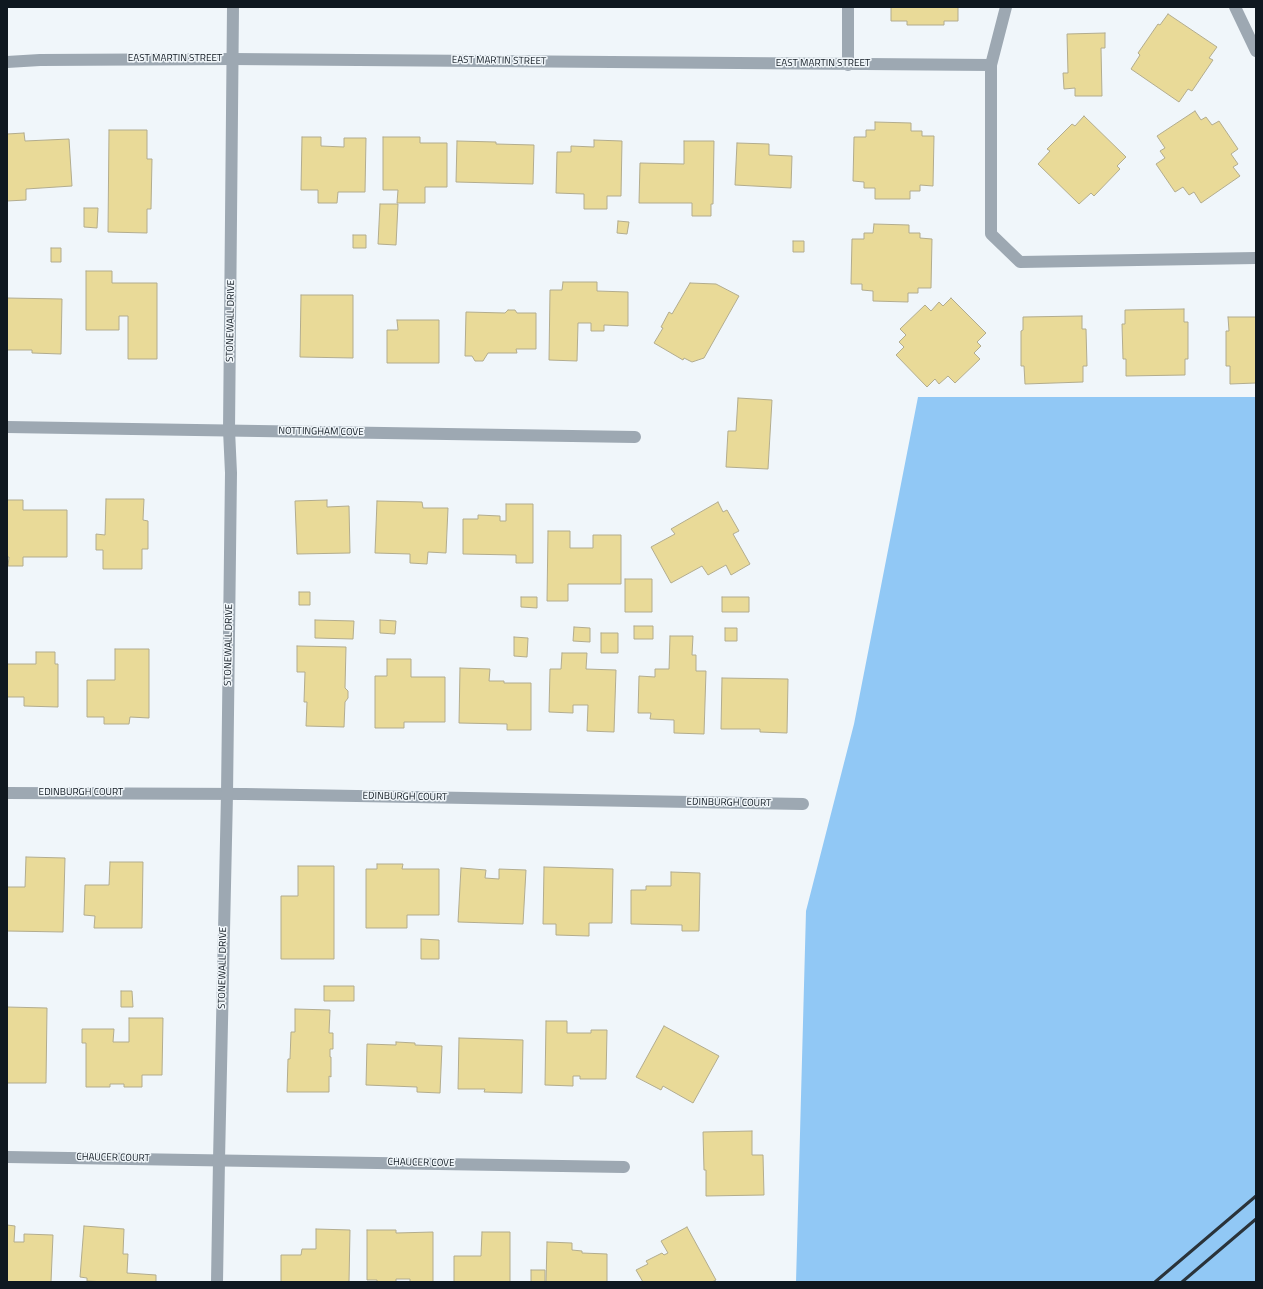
<!DOCTYPE html>
<style>
body{margin:0}
#map{position:relative;width:1263px;height:1289px;overflow:hidden;background:#f0f6fa;font-family:"Titillium Web",sans-serif}
canvas{display:block}
.frame{position:absolute;inset:0;border:8px solid #0f1820;pointer-events:none}
</style>
<div id="map">
<canvas width="1263" height="1289"></canvas>
<div class="frame"></div>
</div>
<script>
const context = document.querySelector('canvas').getContext('2d');
context.lineJoin = 'round';
function paint(path, color) {
  context.fillStyle = color;
  context.fill(path, 'evenodd');
}
function poly(rows) {
  const path = new Path2D();
  for (const r of rows) {
    path.moveTo(r[0], r[1]);
    for (let i = 2; i < r.length; i += 2) path.lineTo(r[i], r[i + 1]);
  }
  return path;
}
function trace(path, color, width, dash) {
  context.strokeStyle = color;
  context.lineWidth = width;
  context.lineCap = dash ? 'butt' : 'round';
  context.setLineDash(dash || []);
  context.stroke(path);
}
function write(font, color, halo, rows, align = 'center') {
  context.font = font + ' "Titillium Web",sans-serif';
  context.lineWidth = 3;
  context.setLineDash([]);
  context.textBaseline = 'middle';
  context.strokeStyle = halo;
  context.fillStyle = color;
  for (const [text, x, y, turn = 0] of rows) {
    context.save();
    context.translate(x, y);
    context.rotate((+turn || 0) * Math.PI / 180);
    context.textAlign = isNaN(turn) ? turn : align;
    if (halo) context.strokeText(text, 0, 0);
    context.fillText(text, 0, 0);
    context.restore();
  }
}
paint(poly([
 [918,397,1256,397,1256,1282,796,1282,806,911,854,724]
]), '#91c8f5');
const building = poly([
 [891,7,958,7,958,21,944,21,944,25,907,25,907,21,891,21,891,7],
 [1168,14,1217,47,1209,58,1213,60,1192,91,1188,89,1179,102,1131,69,1140,55,1138,53,1158,24,1160,25,1168,14],
 [1105,33,1105,48,1101,48,1102,96,1075,96,1075,88,1064,89,1063,73,1068,73,1067,34,1105,33],
 [1195,111,1201,120,1206,117,1212,125,1219,121,1238,149,1231,154,1238,164,1233,167,1240,176,1201,203,1194,192,1189,195,1183,187,1175,192,1156,164,1165,158,1160,151,1165,148,1157,136,1195,111],
 [1084,116,1126,157,1117,166,1120,169,1094,196,1091,193,1079,204,1038,164,1050,151,1047,149,1072,124,1075,126,1084,116],
 [875,122,911,123,911,131,922,131,922,136,934,136,933,186,920,185,920,191,910,191,910,199,875,199,875,188,864,188,864,182,853,181,854,137,866,137,866,130,875,130,875,122],
 [109,130,147,130,147,159,152,159,151,209,147,209,147,233,108,232,109,130],
 [24,133,25,141,69,139,72,186,26,189,26,200,7,201,7,134,24,133],
 [302,137,321,137,321,146,344,147,344,138,366,138,365,192,338,192,337,203,318,203,318,190,301,190,302,137],
 [383,137,420,137,420,143,447,143,447,187,425,187,425,203,397,203,398,190,383,190,383,137],
 [594,140,622,141,621,196,607,196,607,209,584,209,584,194,556,193,557,152,571,152,571,146,594,147,594,140],
 [457,141,496,142,496,144,534,145,533,184,456,182,457,141],
 [684,141,714,141,713,204,711,204,711,216,692,216,692,203,639,203,640,163,684,164,684,141],
 [737,143,769,144,769,155,792,156,791,188,735,185,737,143],
 [380,204,398,204,396,245,378,244,380,204],
 [84,208,98,208,97,228,84,227,84,208],
 [618,221,629,222,627,234,617,233,618,221],
 [874,224,909,225,909,233,920,233,920,238,932,239,931,288,918,288,918,293,908,293,908,302,873,301,873,291,862,290,862,284,851,284,852,239,864,239,864,233,873,233,874,224],
 [353,235,366,235,366,248,353,248,353,235],
 [793,241,804,241,804,252,793,252,793,241],
 [51,248,61,248,61,262,51,262,51,248],
 [86,271,112,271,112,283,157,283,157,359,128,359,128,316,119,316,119,330,86,330,86,271],
 [563,282,597,282,597,291,628,292,628,326,604,325,604,331,591,331,591,323,578,323,577,361,549,360,550,290,562,290,563,282],
 [690,283,716,284,739,296,704,358,692,362,684,358,683,360,654,343,663,328,661,327,669,312,672,314,690,283],
 [301,295,353,295,353,358,300,357,301,295],
 [7,298,62,299,61,354,32,353,32,350,7,350,7,298],
 [951,298,986,333,977,342,981,346,974,353,980,359,955,383,948,376,939,384,935,379,927,387,896,355,904,347,899,342,906,335,900,329,925,305,931,311,939,302,943,306,951,298],
 [1184,309,1184,322,1188,322,1188,359,1185,359,1185,375,1126,376,1126,359,1123,359,1122,324,1125,324,1125,310,1184,309],
 [508,310,515,310,517,313,536,313,536,349,516,349,517,353,488,353,483,361,475,361,472,356,465,356,466,312,505,313,508,310],
 [1082,316,1082,329,1086,329,1087,366,1083,366,1083,382,1025,384,1024,366,1021,366,1021,331,1023,330,1023,317,1082,316],
 [1228,317,1256,317,1256,383,1230,384,1230,366,1226,366,1226,331,1229,331,1228,317],
 [397,320,439,320,439,363,387,363,387,330,398,330,397,320],
 [738,398,772,400,768,469,726,467,728,431,736,431,738,398],
 [106,499,144,499,143,520,148,521,148,549,142,549,142,569,103,569,103,550,96,550,96,534,105,535,106,499],
 [7,500,23,500,23,510,67,510,67,557,23,557,23,566,8,566,9,557,7,557,7,500],
 [327,500,327,507,349,506,350,553,297,554,295,501,327,500],
 [377,501,422,502,423,508,448,508,446,553,428,552,427,564,410,563,410,554,375,553,377,501],
 [718,502,723,512,727,510,739,531,733,534,750,564,731,575,726,565,708,575,702,566,671,583,651,547,675,534,671,529,718,502],
 [506,504,533,504,533,563,516,563,516,555,463,554,463,519,478,519,478,515,500,516,500,521,506,521,506,504],
 [548,531,570,531,570,548,593,548,593,535,621,535,621,584,568,584,568,601,547,601,548,531],
 [625,579,652,579,652,612,625,612,625,579],
 [299,592,310,592,310,605,299,605,299,592],
 [521,597,537,597,537,608,521,607,521,597],
 [722,597,749,597,749,612,722,612,722,597],
 [315,620,354,621,353,639,315,638,315,620],
 [380,620,396,621,395,634,380,633,380,620],
 [634,626,653,626,653,639,634,639,634,626],
 [574,627,590,628,590,642,573,641,574,627],
 [725,628,737,628,737,641,725,641,725,628],
 [601,633,618,633,618,653,601,653,601,633],
 [670,636,693,636,692,655,696,655,696,671,706,671,704,734,674,733,674,720,650,719,651,713,638,713,639,676,655,677,655,669,669,669,670,636],
 [514,637,528,638,527,657,514,656,514,637],
 [297,646,346,647,345,688,348,691,348,698,345,702,344,727,306,726,307,702,304,702,305,672,297,672,297,646],
 [115,649,149,649,149,718,130,717,129,724,104,724,104,717,87,717,87,680,115,680,115,649],
 [36,652,55,652,55,664,58,664,58,707,24,706,24,697,7,697,7,664,36,664,36,652],
 [562,653,587,653,586,669,616,670,614,732,587,731,588,705,573,705,573,713,549,712,550,669,561,669,562,653],
 [387,659,411,659,411,677,445,677,445,722,404,722,404,728,375,728,375,676,387,676,387,659],
 [460,668,490,669,489,681,504,681,504,683,531,683,531,730,507,730,507,724,459,723,460,668],
 [722,678,788,679,787,733,760,732,760,729,721,729,722,678],
 [26,857,65,858,63,932,7,931,7,887,25,887,26,857],
 [110,862,143,862,142,928,94,928,95,916,84,915,85,885,109,885,110,862],
 [377,864,403,864,402,869,439,869,439,915,407,915,407,928,366,928,366,869,377,869,377,864],
 [298,866,334,866,334,959,281,959,281,896,298,896,298,866],
 [544,867,613,869,612,923,589,923,589,936,556,935,556,924,543,924,544,867],
 [461,868,486,870,485,878,499,879,499,869,526,870,523,924,458,922,461,868],
 [671,872,700,873,699,931,682,931,682,925,631,924,631,890,646,890,646,886,671,886,671,872],
 [421,939,439,940,439,959,421,959,421,939],
 [324,986,354,986,354,1001,324,1001,324,986],
 [121,991,132,991,133,1007,121,1007,121,991],
 [7,1007,47,1008,46,1083,7,1083,7,1007],
 [295,1009,330,1010,329,1033,333,1033,333,1049,330,1049,330,1057,331,1057,331,1077,329,1076,329,1092,287,1092,288,1059,290,1059,291,1032,295,1032,295,1009],
 [129,1018,163,1018,162,1075,142,1075,142,1087,124,1087,124,1084,110,1084,110,1087,86,1087,86,1043,82,1043,82,1029,114,1029,113,1042,129,1042,129,1018],
 [546,1021,567,1021,567,1033,591,1033,591,1030,607,1030,606,1079,580,1079,580,1076,573,1076,573,1086,545,1085,546,1021],
 [664,1026,719,1056,693,1103,663,1086,661,1090,636,1077,664,1026],
 [459,1038,523,1040,522,1093,484,1092,485,1089,458,1089,459,1038],
 [396,1042,415,1043,415,1045,442,1046,440,1093,417,1092,417,1087,366,1085,367,1044,396,1045,396,1042],
 [752,1131,752,1155,763,1155,764,1195,706,1196,706,1170,704,1170,703,1132,752,1131],
 [7,1225,15,1226,14,1242,24,1242,24,1234,53,1235,51,1282,7,1282,7,1225],
 [84,1226,124,1229,123,1254,128,1254,127,1273,156,1275,156,1282,106,1282,87,1281,87,1278,80,1277,84,1226],
 [687,1227,716,1280,712,1282,643,1282,636,1270,648,1264,646,1261,662,1253,664,1255,668,1253,661,1241,687,1227],
 [316,1229,350,1230,349,1282,281,1282,281,1255,301,1255,302,1249,316,1249,316,1229],
 [367,1230,396,1230,396,1233,433,1232,433,1282,410,1282,410,1279,396,1279,396,1282,377,1282,377,1280,367,1280,367,1230],
 [482,1232,510,1232,510,1282,454,1282,454,1256,481,1256,482,1232],
 [547,1242,572,1243,572,1250,582,1251,582,1253,607,1254,607,1282,546,1282,547,1242],
 [531,1270,545,1270,545,1282,531,1282,531,1270]
]);
paint(building, '#e9da98');
trace(building, '#b2ac8e', 1);
trace(poly([
 [1006,7,991,65,991,234,1020,262,1256,258],
 [1235,7,1256,51],
 [7,62,40,60,232,59,991,65],
 [848,65,848,7],
 [7,427,635,437],
 [7,793,245,794,803,804],
 [7,1157,624,1167]
]), '#9da8b2', 12);
trace(poly([
 [217,1282,219,1160,227,794,231,473,229,430,233,7]
]), '#9da8b2', 12);
trace(poly([
 [1155,1282,1256,1196],
 [1182,1282,1256,1219]
]), '#2a333a', 3);
write('10px', '#0f1820', '#f0f6fa', [
 ["EAST MARTIN STREET",175,59],
 ["EAST MARTIN STREET",499,61,1],
 ["EAST MARTIN STREET",823,64],
 ["STONEWALL DRIVE",231,321,-89],
 ["NOTTINGHAM COVE",321,432,1],
 ["STONEWALL DRIVE",229,645,-89],
 ["EDINBURGH COURT",81,793],
 ["EDINBURGH COURT",405,797,1],
 ["EDINBURGH COURT",729,803,1],
 ["STONEWALL DRIVE",223,968,-89],
 ["CHAUCER COURT",113,1158,1],
 ["CHAUCER COVE",421,1163,1]
]);
</script>
